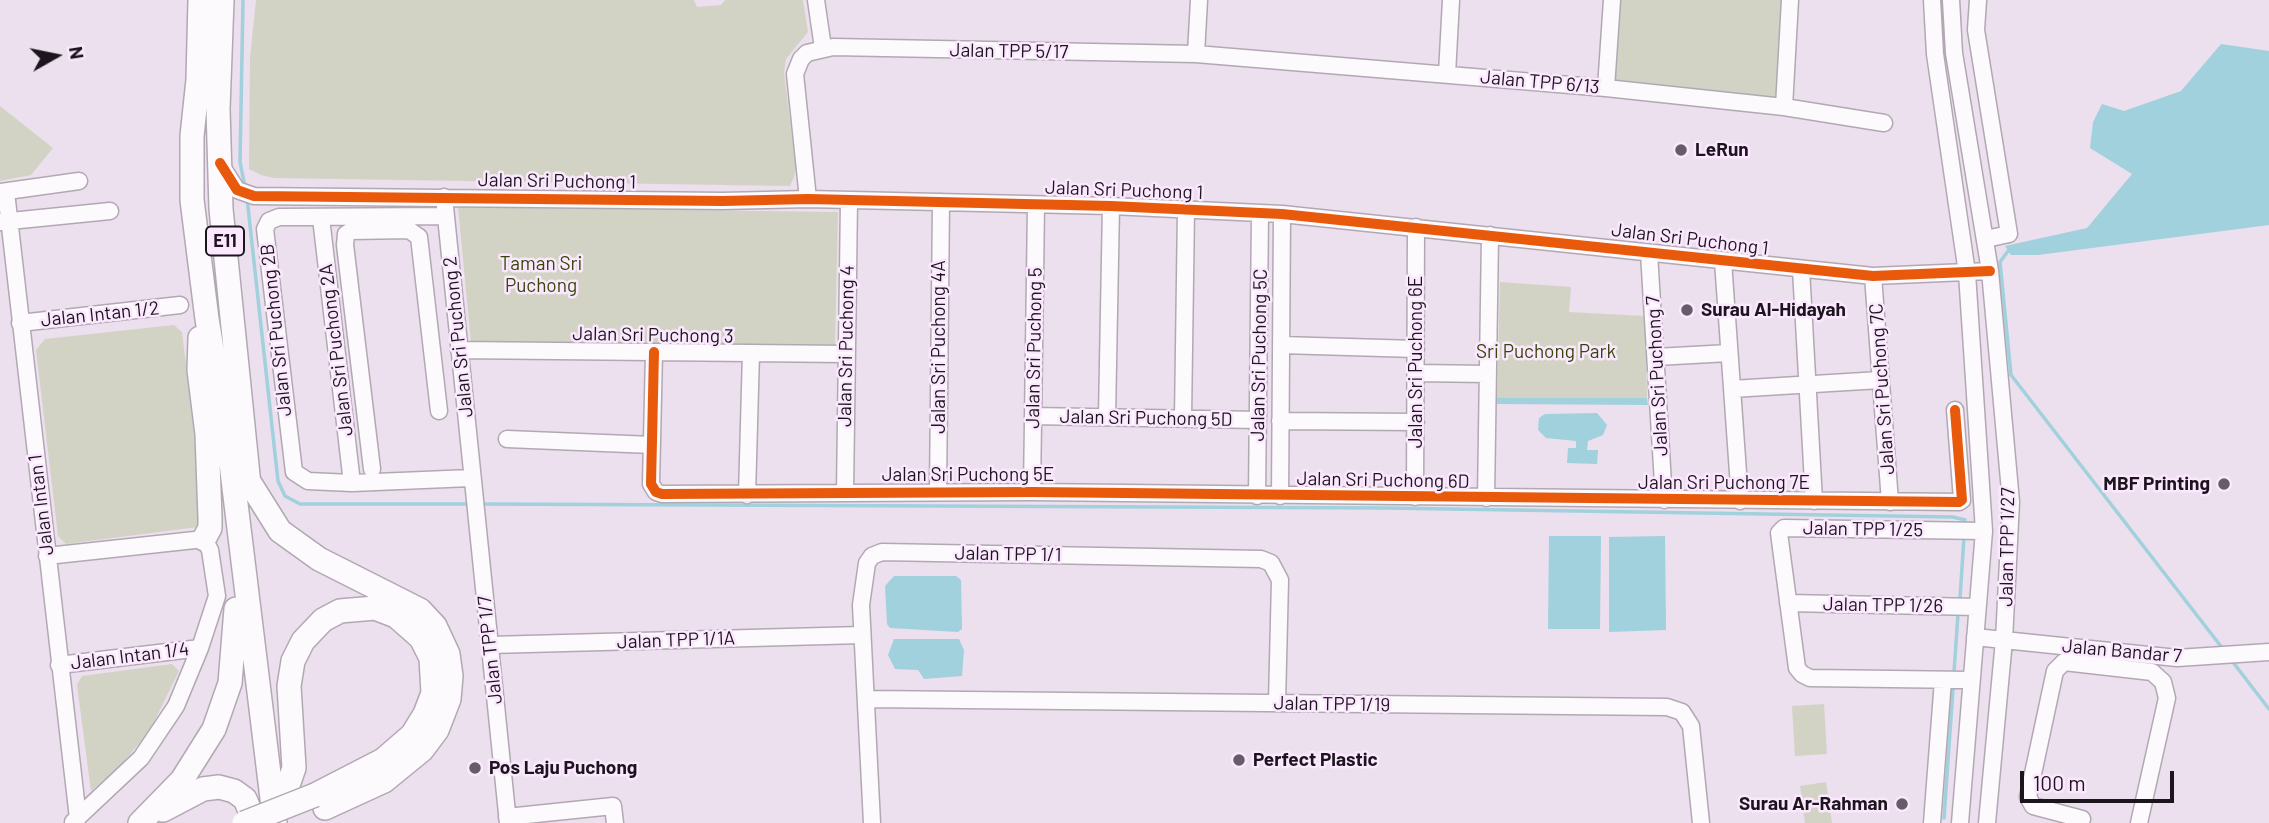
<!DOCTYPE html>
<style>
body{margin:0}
#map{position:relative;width:2269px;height:823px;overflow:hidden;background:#ecdfee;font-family:Barlow,sans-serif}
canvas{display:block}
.north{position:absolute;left:21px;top:21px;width:70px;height:70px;-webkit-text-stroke:5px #fbe8fe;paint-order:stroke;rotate:81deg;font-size:19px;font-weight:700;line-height:28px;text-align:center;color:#1d151e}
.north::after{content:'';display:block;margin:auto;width:24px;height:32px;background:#1d151e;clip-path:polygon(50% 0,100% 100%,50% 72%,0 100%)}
.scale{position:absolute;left:2020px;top:771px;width:154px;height:32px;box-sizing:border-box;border:4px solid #1d151e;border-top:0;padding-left:9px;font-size:21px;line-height:24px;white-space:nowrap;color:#1d151e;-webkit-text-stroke:5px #fbe8fe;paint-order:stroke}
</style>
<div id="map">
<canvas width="2269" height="823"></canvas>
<div class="north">N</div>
<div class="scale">100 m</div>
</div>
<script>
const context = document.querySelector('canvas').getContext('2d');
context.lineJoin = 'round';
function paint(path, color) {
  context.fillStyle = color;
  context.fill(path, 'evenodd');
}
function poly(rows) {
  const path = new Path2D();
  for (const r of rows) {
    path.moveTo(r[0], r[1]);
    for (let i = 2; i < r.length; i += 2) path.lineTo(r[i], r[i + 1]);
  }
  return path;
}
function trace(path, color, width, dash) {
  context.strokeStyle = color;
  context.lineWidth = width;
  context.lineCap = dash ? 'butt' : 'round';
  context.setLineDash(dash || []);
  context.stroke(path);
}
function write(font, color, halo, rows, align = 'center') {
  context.font = font + ' Barlow,sans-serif';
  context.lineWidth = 5;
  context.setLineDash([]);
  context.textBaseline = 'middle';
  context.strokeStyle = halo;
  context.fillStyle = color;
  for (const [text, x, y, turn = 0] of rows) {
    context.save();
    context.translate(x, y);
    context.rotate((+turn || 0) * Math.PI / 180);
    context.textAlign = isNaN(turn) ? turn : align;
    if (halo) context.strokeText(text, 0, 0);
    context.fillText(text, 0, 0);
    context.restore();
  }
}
paint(poly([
 [256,0,694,0,697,7,721,5,725,0,803,0,808,32,786,59,784,73,796,168,794,177,790,186,274,178,261,175,249,169,250,58],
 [1618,0,1783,0,1777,99,1612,83],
 [0,106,53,148,31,175,0,181],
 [458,207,838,212,835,345,471,342],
 [1500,282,1571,287,1569,312,1645,316,1647,398,1497,398],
 [174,325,182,332,205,519,198,527,66,544,58,536,36,350,45,339],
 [172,664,179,671,150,730,122,764,91,791,77,685,82,676],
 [1824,704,1827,754,1795,756,1792,706],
 [1826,782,1832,823,1805,823,1800,786]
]), '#d2d3c5');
paint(poly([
 [2221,44,2269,51,2269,225,2038,255,2011,255,2005,246,2087,228,2132,174,2090,148,2093,122,2102,104,2124,111,2181,91],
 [1497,398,1647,398,1648,405,1497,404],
 [1597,413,1607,425,1603,435,1588,441,1587,450,1598,450,1597,464,1567,463,1568,448,1576,448,1576,441,1546,438,1538,430,1539,418,1545,414],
 [1549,536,1601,536,1600,629,1548,629],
 [1665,536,1666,630,1609,632,1609,537],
 [894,576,956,576,961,580,962,629,958,632,890,628,887,624,885,586],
 [894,639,959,639,964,650,962,676,924,679,918,670,895,669,888,655]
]), '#a0d1dc');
trace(poly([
 [243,0,240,162,245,187],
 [247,198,278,481,285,496,300,504,471,504],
 [2008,251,2000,262,2011,375,2223,649],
 [479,504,1386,508,1953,517,1965,520],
 [1960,598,1964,537],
 [2232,661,2269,709],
 [1954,672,1958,614],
 [1944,818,1953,689]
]), '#a0d1dc', 3.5);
const minor = poly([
 [816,0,823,48],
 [1932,0,1935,54,1967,273,1984,531,1960,823],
 [1951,0,1954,53,1990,271,2011,502,2004,640,1987,823],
 [1978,0,1976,30,2009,234,1986,239],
 [1196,54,1199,0],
 [1447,74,1451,0],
 [1606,88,1612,0],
 [1784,107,1790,0],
 [221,165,237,190,254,196,723,201,808,199,1111,206,1282,214,1873,276,1990,271],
 [0,192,79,181],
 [6,192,78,818],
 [444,197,508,823],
 [808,199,795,74,801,59,807,53,833,47,1196,54,1606,88,1784,107,1884,123],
 [446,216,279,217,269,221,265,229,294,472,308,481,352,483,471,478],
 [321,218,352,483],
 [0,222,110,211],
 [1649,253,1664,500],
 [1723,261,1740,501],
 [1801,269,1814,501],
 [1873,276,1890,502],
 [20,323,180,305],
 [1281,345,1416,349],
 [459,350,846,354],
 [654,352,651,484,656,492,662,494,1032,492,1959,502,1962,500,1955,410],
 [1656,357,1729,353],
 [1416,373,1488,374],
 [1732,389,1880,380],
 [1033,416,1258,420],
 [1107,416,1111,206],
 [1183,418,1186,209],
 [1280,421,1416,422],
 [507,439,652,445],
 [372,469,345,245,346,234,351,231,409,230,419,237,439,411],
 [938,492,941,202],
 [1032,492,1036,205],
 [845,493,849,200],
 [747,495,751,353],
 [1257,496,1260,213],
 [1280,496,1282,214],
 [1415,497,1416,227],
 [1486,498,1490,235],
 [47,556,204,539,210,550,217,596,200,648,176,706,141,758,73,822],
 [1788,603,1977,607],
 [1975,637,2177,658,2269,652],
 [490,645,862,635],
 [59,665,200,648],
 [1970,680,1810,678,1802,674,1797,668,1779,533,1784,528,1984,531],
 [867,699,1667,707,1682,712,1691,726,1701,823],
 [507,817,613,806,615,823],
 [2082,819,2033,806,2028,797,2055,671,2064,662,2152,672,2163,682,2167,698,2139,823],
 [872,823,861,605,867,563,872,556,882,552,1261,559,1271,563,1280,580,1277,703],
 [1932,823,1943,680]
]);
const highway = poly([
 [200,0,198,80,192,136,192,200,207,319,231,463,275,823],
 [222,0,218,109,221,209,249,485],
 [200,338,199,370,207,434,210,518,210,528,204,539],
 [248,480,280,531,319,559,420,610,435,626,448,654,451,676,449,699,437,730,422,750,384,781,325,808],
 [286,791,294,768,289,686,293,661,303,641,323,620,340,611,375,608,396,616,421,638,431,658,433,693,425,714,412,735,383,760,315,795],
 [163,810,203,789,219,787,234,791,245,799,255,823],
 [140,823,182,780,214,729,230,683,236,609]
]);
trace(minor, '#b2a8b3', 19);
trace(highway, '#b2a8b3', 26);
trace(minor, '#fcfafc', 16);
trace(highway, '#fcfafc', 23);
const highwayBridge = poly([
 [244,823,315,795]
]);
trace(highwayBridge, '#b2a8b3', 26, []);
trace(highwayBridge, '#fcfafc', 23);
trace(poly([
 [220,163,237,190,254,196,723,201,808,199,1111,206,1282,214,1873,276,1990,271],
 [654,352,651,484,656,492,662,494,1032,492,1959,502,1962,500,1955,410]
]), '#e8590c', 10);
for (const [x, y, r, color] of [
 [1681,150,7,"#655c67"],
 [1687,310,7,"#655c67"],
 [2224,484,7,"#655c67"],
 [1239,760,7,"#655c67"],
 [475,768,7,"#655c67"],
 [1902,804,7,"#655c67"]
]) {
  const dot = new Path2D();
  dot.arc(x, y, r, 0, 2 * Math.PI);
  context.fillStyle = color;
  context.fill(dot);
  trace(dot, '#fbe8fe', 2.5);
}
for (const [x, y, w] of [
 [225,241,38]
]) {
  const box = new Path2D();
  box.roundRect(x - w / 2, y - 14.5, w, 29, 5);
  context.fillStyle = '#fbe8fe';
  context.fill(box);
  trace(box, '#1d151e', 2);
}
write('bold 18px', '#1d151e', null, [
 ["E11",225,241]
]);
write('19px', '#1d151e', '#fbe8fe', [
 ["Jalan TPP 5/17",1009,51,1],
 ["Jalan TPP 6/13",1540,82,5],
 ["Jalan Sri Puchong 1",557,181,1],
 ["Jalan Sri Puchong 1",1124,190,2],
 ["Jalan Sri Puchong 1",1690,239,7],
 ["Jalan Intan 1/2",100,314,-6],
 ["Jalan Sri Puchong 2B",276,330,-96],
 ["Jalan Sri Puchong 3",653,335,1],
 ["Jalan Sri Puchong 2",458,337,-96],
 ["Jalan Sri Puchong 4",846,346,-89],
 ["Jalan Sri Puchong 4A",939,347,-90],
 ["Jalan Sri Puchong 5",1034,348,-89],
 ["Jalan Sri Puchong 2A",336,350,-97],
 ["Jalan Sri Puchong 5C",1259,355,-89],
 ["Jalan Sri Puchong 6E",1416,362,-90],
 ["Jalan Sri Puchong 7",1657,376,-93],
 ["Jalan Sri Puchong 7C",1882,389,-94],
 ["Jalan Sri Puchong 5D",1146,418,1],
 ["Jalan Sri Puchong 5E",968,475],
 ["Jalan Sri Puchong 6D",1383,480,1],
 ["Jalan Sri Puchong 7E",1724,483],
 ["Jalan Intan 1",41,505,-97],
 ["Jalan TPP 1/25",1863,529,1],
 ["Jalan TPP 1/27",2007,547,-89],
 ["Jalan TPP 1/1",1008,554,1],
 ["Jalan TPP 1/26",1883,605,1],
 ["Jalan TPP 1/1A",676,640,-2],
 ["Jalan TPP 1/7",490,650,-96],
 ["Jalan Bandar 7",2122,651,5],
 ["Jalan Intan 1/4",130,656,-7],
 ["Jalan TPP 1/19",1332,704,1]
]);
write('bold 19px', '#1d151e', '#fbe8fe', [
 ["LeRun",1695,150],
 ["Surau Al-Hidayah",1701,310],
 ["MBF Printing",2210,484,"right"],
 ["Perfect Plastic",1253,760],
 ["Pos Laju Puchong",489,768],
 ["Surau Ar-Rahman",1888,804,"right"]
], 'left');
write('19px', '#364608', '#fbe8fe', [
 ["Taman Sri",541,264],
 ["Puchong",541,286],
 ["Sri Puchong Park",1546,352]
]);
</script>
